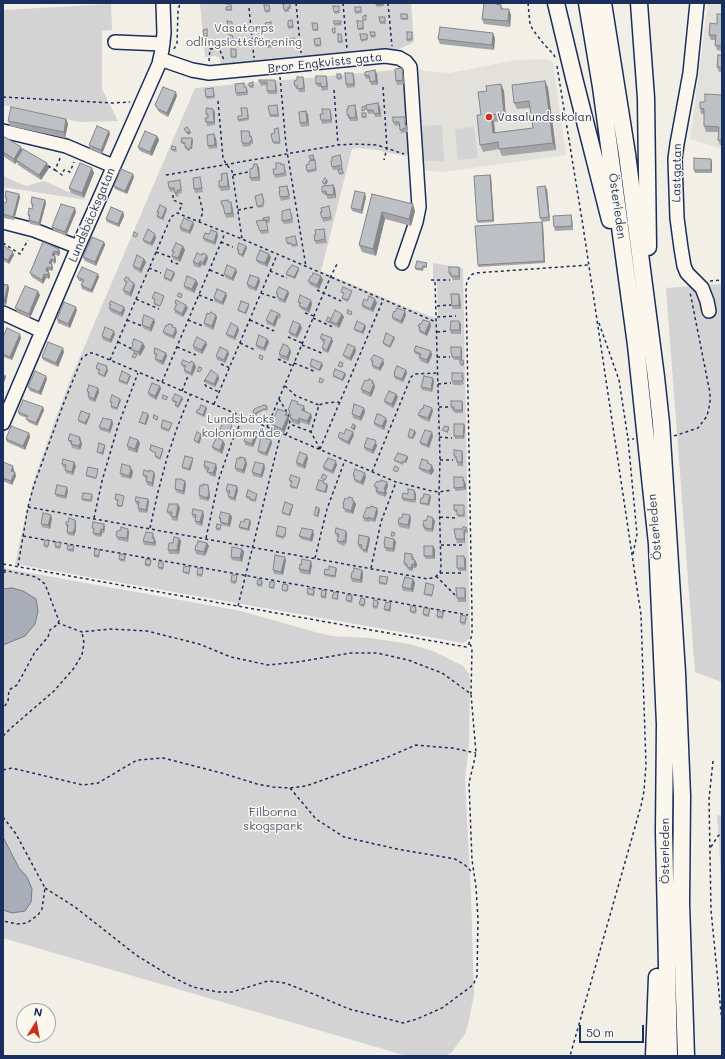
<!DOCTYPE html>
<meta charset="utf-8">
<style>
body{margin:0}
#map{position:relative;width:725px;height:1059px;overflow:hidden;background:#f2efe6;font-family:Mali,sans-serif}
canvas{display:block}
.frame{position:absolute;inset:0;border:4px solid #1b2f5e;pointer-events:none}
.north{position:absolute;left:16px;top:1003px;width:40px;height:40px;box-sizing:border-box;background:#fbf7ec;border:1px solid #a1a7b3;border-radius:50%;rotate:11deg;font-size:11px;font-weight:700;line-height:16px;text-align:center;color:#1b2f5e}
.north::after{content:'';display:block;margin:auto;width:14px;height:18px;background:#c8321e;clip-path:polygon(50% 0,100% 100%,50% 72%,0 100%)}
.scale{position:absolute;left:579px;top:1025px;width:65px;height:18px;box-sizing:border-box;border:2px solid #1b2f5e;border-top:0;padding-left:5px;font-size:12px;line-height:14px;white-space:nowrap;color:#1b2f5e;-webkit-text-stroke:3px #fbf7ec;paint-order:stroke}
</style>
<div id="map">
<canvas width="725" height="1059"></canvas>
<div class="frame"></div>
<div class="north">N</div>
<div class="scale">50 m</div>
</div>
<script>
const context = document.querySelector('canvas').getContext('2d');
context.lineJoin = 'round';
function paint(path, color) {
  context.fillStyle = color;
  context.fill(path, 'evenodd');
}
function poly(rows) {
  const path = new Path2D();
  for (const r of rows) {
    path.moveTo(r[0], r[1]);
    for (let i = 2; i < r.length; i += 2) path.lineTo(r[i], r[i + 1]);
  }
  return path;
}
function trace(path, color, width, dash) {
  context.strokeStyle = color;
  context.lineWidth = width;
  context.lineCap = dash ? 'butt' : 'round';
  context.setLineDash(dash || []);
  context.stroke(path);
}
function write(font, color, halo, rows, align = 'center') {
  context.font = font + ' Mali,sans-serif';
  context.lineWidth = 3;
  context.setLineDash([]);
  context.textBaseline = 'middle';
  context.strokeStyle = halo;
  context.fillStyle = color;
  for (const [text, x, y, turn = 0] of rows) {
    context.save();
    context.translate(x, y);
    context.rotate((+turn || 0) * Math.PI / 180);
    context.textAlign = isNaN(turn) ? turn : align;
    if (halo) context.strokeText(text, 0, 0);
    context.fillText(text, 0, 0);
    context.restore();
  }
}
paint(poly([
 [708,3,722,3,722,149,690,139],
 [547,59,553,62,566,155,443,172,420,170,414,65,424,71,450,73,516,60]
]), '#e2e1dc');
paint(poly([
 [200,3,411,3,414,42,393,52,221,69,220,58,215,56,205,57],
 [111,4,112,30,102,31,102,89,118,121,80,122,3,105,3,10],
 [406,69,411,152,405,156,377,150,359,148,352,149,321,271,403,306,438,319,437,282,433,282,433,263,463,268,470,632,470,637,467,641,463,643,15,564,33,483,55,420,71,378,195,88],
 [442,125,444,161,424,161,422,126],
 [474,127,478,158,458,160,455,129],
 [3,176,26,186,44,181,87,200,3,187],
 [722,284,722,682,695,672,666,288],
 [3,568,241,611,315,632,332,636,370,638,409,644,433,651,463,666,469,674,470,679,469,743,465,780,471,896,474,995,468,1024,465,1034,451,1053,446,1056,407,1056,3,938],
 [717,815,722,816,722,906,719,839]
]), '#d2d3d2');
const water = poly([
 [12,588,23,591,36,599,38,611,35,624,25,636,3,645,3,589,12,588],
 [3,837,19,868,27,877,32,889,31,902,25,911,12,913,3,910,3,837]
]);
paint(water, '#a9adb7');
trace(water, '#707b93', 1);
const minor = poly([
 [697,3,690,73,677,144,675,159,676,189,677,218,681,248,684,266,687,273,702,288,707,301,709,311],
 [115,42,163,44],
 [160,59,192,70,209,73,385,56,399,58,406,62,410,67,419,207,416,222,402,263],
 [3,131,66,146,113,166],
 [3,222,34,230,78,247],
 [3,313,42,331],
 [3,423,78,247,159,64,162,50,164,33,163,3]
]);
const major = poly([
 [556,3,574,78,610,220],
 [587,3,601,87,636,345,657,544,665,724,664,832,669,1056],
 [603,3,627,154,656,377,661,423,677,673,682,796,681,903,686,1056],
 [639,3,646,98,648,247],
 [654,1056,657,977]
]);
trace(minor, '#1b2f5e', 16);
trace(major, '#1b2f5e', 19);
trace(poly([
 [296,3,301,53],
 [343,3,347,49],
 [388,3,392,46],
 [528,3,530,24,533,30,543,43,554,55,556,60],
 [249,8,254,58],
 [174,49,177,43,178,11,180,3],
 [209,61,210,49,219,48,224,60],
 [557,66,583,226,641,615,646,765,644,791,641,806,570,1056],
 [280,77,286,145,306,267],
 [383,87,387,148,384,160],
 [334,90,338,145],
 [3,97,113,103,130,102],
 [218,101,223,158,226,164,232,171,242,239],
 [48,166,55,170,61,156],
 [55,170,62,175,64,170,70,172,74,162],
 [166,175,338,145,355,144,377,145,404,154],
 [233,175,248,172],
 [173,195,173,200,182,204,178,214],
 [238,210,254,207],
 [199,222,203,212,199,196],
 [221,242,233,247],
 [3,243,20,254,28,240],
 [156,252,170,257,172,262,178,264],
 [149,268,161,273],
 [210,270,224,276],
 [270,271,287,278],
 [431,280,450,280],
 [710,281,722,280],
 [317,290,341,301],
 [261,293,276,298],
 [199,295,214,301],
 [136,299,159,309],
 [437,306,451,305],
 [305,313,314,316],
 [437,317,456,316],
 [313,318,335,328],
 [127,320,142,326],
 [188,320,203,326],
 [250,320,274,331],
 [599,323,619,380,628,439],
 [437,332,448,331],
 [288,337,302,343],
 [118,342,132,349],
 [240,343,255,350],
 [302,345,324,354],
 [177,347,196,355],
 [437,357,450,357],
 [278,359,293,366],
 [110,360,171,217,177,213,242,239,436,322],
 [294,363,316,372],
 [221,364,230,368],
 [206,379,204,383,206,386,219,392],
 [162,382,225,233],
 [438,384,451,383],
 [285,386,296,396,319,405],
 [182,391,188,376],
 [279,399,288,414,290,424,311,432],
 [214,404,277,255],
 [439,407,451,407],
 [267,427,330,278,337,264],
 [286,435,290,424],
 [674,436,698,428,707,416,710,403,710,393,690,292],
 [439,437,452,438],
 [320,449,383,300],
 [320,449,311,432,319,405,326,403,339,402],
 [440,460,453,460],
 [372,472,411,377,415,374,437,373],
 [28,507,428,579,435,577,440,573,441,568,439,492,440,460,435,280],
 [440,517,456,518],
 [94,518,102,481,118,426,138,373],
 [150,528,158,492,167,458,177,428,190,395],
 [23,536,468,615],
 [206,538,219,479,231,444,243,417],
 [441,545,464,545],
 [633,554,637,534,628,439,634,439],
 [315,558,327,509,345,460],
 [3,564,466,647,468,646,472,635,472,615,466,288,467,281,471,275,475,273,589,265],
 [18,566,28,507,34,485,63,405,82,358,89,353,93,353,110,360,396,482,432,491,439,492,452,490],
 [371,568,381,522,396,482],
 [3,570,36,577,45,584,59,621,57,625,50,630,48,637,35,652,17,685,9,690,8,701,3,709],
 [3,573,7,571],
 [440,573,464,573],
 [436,576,455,595],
 [238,606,281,433],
 [470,644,472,648,471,694],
 [3,736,11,728,54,691,74,668,82,655,84,643,82,632],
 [713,761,709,799,711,910,722,1023],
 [3,770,12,768,20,770,83,785,98,783,137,760,163,758,225,774,257,784,273,787,290,788,306,786,388,757,416,745,452,748,476,753],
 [290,788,316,819,344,837,397,849,455,859,465,865,472,872],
 [3,817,16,834,45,888,42,909,38,915,27,923,17,924,3,921],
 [711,847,718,836,722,833],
 [45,888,75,907,136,955,170,976,193,987,218,992,232,992,268,981,285,983,316,995,349,1009,403,1023,417,1019,442,1008,473,985,477,976,478,919,476,887,472,860,469,783,476,753,471,694,442,673,408,660,377,653,351,653,297,662,268,665,231,657,199,644,147,631,110,629,82,632,58,623]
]), '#1b2f5e', 1.5, [3, 3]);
trace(minor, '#fbf7ec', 13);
trace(major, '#fbf7ec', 16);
paint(poly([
 [225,3,232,3,232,5,226,5],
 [376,3,384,3,384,6,377,7],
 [496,3,496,4,501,5,503,9,511,15,510,27,484,24,482,19],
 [269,5,270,12,266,13,265,11],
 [291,5,291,9,289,9,289,12,285,12,284,10],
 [231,6,232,11,227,11,226,10],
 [339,8,340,13,335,14,334,12],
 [361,9,362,13,356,14,355,12],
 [407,14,408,20,402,20,401,19],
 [722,14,722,51,717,50,715,45,716,40,711,40,709,35,717,24],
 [385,17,386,24,380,24,380,22],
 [292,20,294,28,289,29,288,27],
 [232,22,233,27,228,28,228,26],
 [341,22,342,25,335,26,334,24],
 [363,22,364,30,358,30,358,29],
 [272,24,272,29,266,30,266,28],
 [318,25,318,31,314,31,313,30],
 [207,29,208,38,204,38,204,37],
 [375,32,376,37,371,38,371,36],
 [412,33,413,40,408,42,407,40],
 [341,34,343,43,339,43,338,42],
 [367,34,368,40,361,42,361,40],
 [232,35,234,41,229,42,228,40],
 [294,38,295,45,289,46,288,44],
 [495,38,494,50,440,44,438,39],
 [271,40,274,47,267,48,266,46],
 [320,40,321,46,316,47,315,45],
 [236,49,237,57,236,58,232,58,231,57],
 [722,55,722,72,719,72,717,67],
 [402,68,403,71,404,84,397,85,396,81],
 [377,74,378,85,371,85,370,79,366,79,365,76],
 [341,75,342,79,338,80,337,78],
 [326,76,327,79,328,90,322,91,321,87,318,87,316,84],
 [354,76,355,87,347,88,346,84],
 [259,80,276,83,277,94,268,94,267,91,267,85,261,86],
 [297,80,304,81,305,92,299,92,298,89,296,89,295,86],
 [545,81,548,88,556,150,502,156,499,149,483,152,480,145,481,115,487,91,501,84,504,91,506,120,494,122,495,133,533,128,530,108,517,109,514,103],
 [253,84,254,88,250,88,249,86],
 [245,87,246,87,248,91,248,95,237,96,236,93],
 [214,90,215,98,207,99,206,97],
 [722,95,722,145,720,145,718,140,719,132,706,132,704,126,704,114,701,114,700,108,705,102],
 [177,96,168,117,159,112,155,105],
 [278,107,279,117,270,117,270,115],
 [380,107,381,117,375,117,374,113,368,114,367,110],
 [330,109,331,112,332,123,322,124,321,120,323,114],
 [356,109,358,121,350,121,347,115],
 [248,110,249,120,239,122,238,120],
 [215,112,215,125,207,126,206,122,208,118,206,114],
 [308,114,309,126,301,127,300,123],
 [366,115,367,118,363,118,362,117],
 [405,117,406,120,406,125,408,128,408,132,401,133,400,130,400,125,395,126,393,122],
 [66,119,68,124,65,138,10,126,8,121],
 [278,128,280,144,274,144,272,139],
 [109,131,110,134,102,154,90,149,89,145],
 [249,131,251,137,251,136,253,140,253,144,251,144,251,146,243,147,242,143],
 [3,136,21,147,22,151,49,168,41,180,18,165,17,162,15,164,3,156],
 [157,136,159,140,152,156,140,151,138,147],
 [216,138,217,148,209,149,208,146],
 [193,140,192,149,190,149,190,151,187,151,187,149,185,149,185,144,182,144,181,142],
 [171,149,177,149,176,152,172,151],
 [313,155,317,171,308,173,307,171,311,161,309,156],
 [341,159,343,169,333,170,332,167],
 [712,162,712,173,695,173,694,170],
 [281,163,281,164,284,164,287,176,275,178,274,175,276,169],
 [257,164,259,168,260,181,251,181,250,178,253,168],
 [343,171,344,174,339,175,339,173],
 [94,173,84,198,71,193,69,188],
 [227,173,228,177,230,190,221,191,219,187,222,180],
 [491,176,494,222,478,223,477,221],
 [134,177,127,194,115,189,114,186],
 [201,181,203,192,195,193,194,189],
 [181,184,182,193,178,194,179,196,176,197,174,191,170,192,169,188],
 [335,188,336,198,328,199,326,195,324,195,322,192],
 [289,189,290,199,281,201,280,197],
 [547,189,550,221,542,222,540,218],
 [19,194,20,197,14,220,4,218,3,215,3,204,6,203,6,201,5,197],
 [262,194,264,203,263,204,264,207,258,208,257,206],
 [372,194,415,211,411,226,385,219,376,256,362,252,359,245],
 [366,197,362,214,352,211,351,208],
 [45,200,46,203,40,226,30,224,29,220,29,218,28,215,32,209,32,207,31,203],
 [228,202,231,202,232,205,234,217,226,218,224,208,223,208,222,205],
 [329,206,332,220,323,222,322,218,322,212],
 [167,209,163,220,158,218,157,216,158,214,157,212],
 [76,212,66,236,53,230,52,227],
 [123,212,124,216,119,227,107,222,106,219],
 [292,213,293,223,284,224,282,221],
 [571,215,572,218,573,230,555,231,554,227],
 [269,217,270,222,267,223,269,233,261,234,256,221,263,220],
 [543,224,545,263,478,267,478,265],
 [194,225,190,234,181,231,180,227],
 [324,229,325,232,327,243,316,244,315,241,316,235],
 [217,232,218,236,215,245,204,241,203,238,209,234],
 [156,238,152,246,145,243,143,240],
 [286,238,296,238,298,246,292,247,291,244,288,245],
 [43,242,60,252,59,256,55,255,55,256,56,260,55,264,52,262,51,264,53,268,52,271,49,270,48,272,49,272,50,276,49,279,46,278,43,284,32,277,30,273],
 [104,242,105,245,96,266,85,261,83,257],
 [3,245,14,255,9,264,4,261,3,263],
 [183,246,185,250,180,262,173,259,172,256,173,253,172,251],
 [246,246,247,248,243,257,239,255,238,253,239,251,237,251,237,249],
 [271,257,267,267,258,263,256,260],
 [208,258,205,266,201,265,200,268,194,266,193,262],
 [144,259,146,262,141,273,134,269,133,266],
 [427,263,427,268,424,268,423,271,416,270,415,268],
 [290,268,299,268,299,270,295,279,287,276,286,274],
 [236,269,237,272,233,281,226,278,224,274],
 [460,270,460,280,453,280,451,276,450,276,449,273],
 [98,274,99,277,92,293,82,289,81,285,82,282,79,281,77,277],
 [175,274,171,282,164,279,164,277],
 [321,276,323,280,319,289,310,285,308,281],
 [129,278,130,281,134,283,135,286,131,297,125,294,123,290,126,284,124,280],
 [259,278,260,282,256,291,248,288,247,284],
 [196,280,198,284,194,293,185,289,184,286],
 [3,284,8,285,9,288,6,305,3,304],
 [288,291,289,294,285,303,279,301,276,293],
 [352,291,352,292,348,302,343,300,342,298,344,294,342,293,341,292],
 [459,294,460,298,461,309,453,309,452,306],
 [40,295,30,318,17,312,15,308],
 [164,296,164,298,160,307,154,305,154,303,155,300,153,299,152,298],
 [227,296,223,305,215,302,214,298],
 [298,302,312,304,309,313,301,309],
 [175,303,188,308,183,317,175,313,174,309,176,305],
 [377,303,373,312,363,308,362,305],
 [109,304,124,307,125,310,122,317,111,312,109,308,110,307],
 [249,304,249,306,246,314,238,311,238,310],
 [77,310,70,328,58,323,57,319],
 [405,311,406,315,402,324,393,320,392,317,395,312],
 [210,314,216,315,217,318,213,330,205,326,204,323],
 [280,314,281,317,280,319,278,318,275,327,267,324,266,320],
 [342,314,344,317,339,328,331,324,331,323,330,324,327,322,326,321],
 [142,321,155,322,151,332,143,328,142,325,143,323],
 [430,322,431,326,427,336,420,333,419,330,419,328,418,326,421,324],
 [300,324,302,328,297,338,290,335,289,332],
 [461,324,461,334,451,334,450,330],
 [365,325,366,327,363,334,355,331,354,329],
 [239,330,235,340,228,337,226,334],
 [163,332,177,332,174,339,165,335],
 [115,334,111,343,103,340,102,336],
 [3,337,21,338,12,360,3,357],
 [320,338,333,341,328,353,323,351,322,348,324,343,322,341],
 [395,338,390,348,384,345,383,343],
 [267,339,269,342,265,351,257,348,256,345],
 [206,342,207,345,202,354,194,350,193,346],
 [132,344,145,347,140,356,133,352,131,349,133,346],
 [289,348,291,352,288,361,280,358,279,354],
 [462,350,462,360,463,360,464,361,464,366,461,366,460,360,454,360,451,353],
 [228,351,229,354,225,363,217,360,216,356],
 [356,351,351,361,345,358,343,355],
 [414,351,431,351,432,355,428,364,420,361,419,357,420,356,415,354],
 [64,352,58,367,43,360,42,357],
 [154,353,166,353,167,356,163,365,157,362,155,359,156,357,155,356],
 [383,359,384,364,380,371,373,368,371,360],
 [190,363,194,363,196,367,192,376,185,373,184,370,185,368,183,367,181,364],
 [310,365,323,365,320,371,310,367],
 [107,366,108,371,105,377,99,375,98,373,99,371,97,370,96,368],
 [406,370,407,373,403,382,395,379,394,373],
 [345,373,346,375,343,381,333,377,333,375],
 [452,373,464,377,464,380,463,380,464,384,462,385,453,385,452,381],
 [218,375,219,379,215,387,206,383,205,380],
 [131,376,127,385,119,382,119,380],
 [433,378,434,382,432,392,422,390,421,387],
 [47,379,41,395,30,391,28,387],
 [368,381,373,381,375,387,371,397,362,393,361,389],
 [160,386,161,389,156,400,149,396,148,393],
 [98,388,99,392,95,402,89,400,88,396,88,394,87,391],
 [182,397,183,399,178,408,176,407,175,405,176,404,173,402,172,400],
 [398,397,393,408,386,404,384,401],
 [121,400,117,410,111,408,111,406,112,403,110,403,110,401],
 [299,404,304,406,305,410,304,411,311,414,312,417,309,425,300,422,299,425,291,422,290,418,290,417,289,414,290,413,288,410],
 [463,404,463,413,455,413,454,411,453,411,451,407],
 [267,406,268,408,267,411,264,410,257,414,257,416,254,414,253,413],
 [43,407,44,410,37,426,28,422,27,418,19,415,18,412],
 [206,407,207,409,204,417,197,414,196,412,199,410],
 [364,408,365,412,361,421,353,418,352,414],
 [432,408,433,411,429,422,420,418,418,415,423,409],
 [287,412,289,420,284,433,272,428,271,424],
 [90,414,90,416,86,425,79,422,78,420],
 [149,416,146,425,140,423,139,422],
 [112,420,113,424,110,433,100,430,99,427],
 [387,421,384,430,375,426,374,423],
 [172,423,172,424,169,432,161,429,161,427],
 [225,424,232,425,232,427,228,435,220,431,220,429],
 [464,424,465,428,464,439,455,439,454,436],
 [415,431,416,433,413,439,408,438,408,436],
 [29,433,30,437,25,450,7,442,6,439],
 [201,434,202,436,199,444,195,442,194,440],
 [354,435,349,445,340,440,338,437],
 [433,436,429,448,421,445,420,442],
 [80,437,82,444,80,450,72,448,71,444,70,443,68,440],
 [257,437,253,447,245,445,244,441],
 [271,440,272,443,267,456,260,454,258,451],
 [223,441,225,444,222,454,214,450,212,447],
 [140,443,137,453,128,450,127,446],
 [377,444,377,446,373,454,365,450,364,447],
 [105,445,105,447,103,455,98,453,97,452],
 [163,449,163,451,160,460,156,458,155,456,156,454,151,451,150,450],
 [463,454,463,466,458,466,457,462,456,459,455,459,454,456],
 [407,456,408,458,406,463,404,462,403,465,394,461,394,460],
 [193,458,193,460,190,471,183,469,182,467],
 [245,458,247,464,244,474,236,471,235,468,240,459],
 [308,458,305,469,297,466,296,462],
 [428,461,429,463,433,468,434,471,431,475,421,471,419,468],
 [3,462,14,470,13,472,16,476,12,485,3,481],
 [62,464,76,466,73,475,66,473,65,470,65,468,63,467],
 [264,464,265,468,262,478,253,476,252,472],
 [337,465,333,474,324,470,323,467],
 [130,466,133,472,131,479,121,477,120,473],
 [204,466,217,468,215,477,209,475,208,471,205,470],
 [98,471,96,479,87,477,86,475],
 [143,475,155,475,153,487,147,485,146,481,146,479,145,478],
 [353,475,366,477,363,485,355,482],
 [463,477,466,485,466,490,456,491,454,488],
 [289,480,300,480,297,489,291,488,290,486,292,482,290,482],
 [182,481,185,481,186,485,184,495,176,492,175,489],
 [380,482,387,482,388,486,386,491,387,493,385,497,377,494,376,491,376,490,374,486],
 [324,483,328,486,326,493,317,491,316,489],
 [209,489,210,497,208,501,200,499,199,495],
 [226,490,238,490,235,501,229,499,228,496,229,494,227,494],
 [414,490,416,494,416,502,414,502,414,503,403,501,402,498],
 [68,491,66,499,57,497,55,494],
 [430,495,431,497,429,506,420,504,420,503,423,498],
 [93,496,92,502,83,501,82,499],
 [257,496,256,502,250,501,250,499,246,498,246,497],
 [124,497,122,507,118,507,117,505,118,501,116,501,115,499],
 [148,499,149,502,147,513,139,512,138,508,138,505,136,504,135,501],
 [353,501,356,504,353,514,345,512,343,504],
 [293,505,293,506,290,516,282,514,282,512],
 [464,505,464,507,465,517,458,517,457,512,455,512,454,510],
 [180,508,177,521,172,520,171,516,169,515,167,512],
 [378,512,375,522,370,521,369,522,364,521,363,517],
 [192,514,204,515,202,526,196,524,195,521,195,518,193,518],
 [230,514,232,517,230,527,221,525,220,522,220,520,219,518],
 [52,518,50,529,42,527,41,524],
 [402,518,411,519,409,529,399,527,398,523],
 [75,520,76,523,76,533,75,532,74,536,68,535,67,532,67,528,66,525,68,522],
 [435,521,433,532,426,531,424,529,423,526],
 [244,522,251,522,249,531,240,529,239,527],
 [104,524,105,527,104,533,102,533,101,537,95,536,93,533,94,531,92,528],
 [221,527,220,531,216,530,216,528],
 [466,527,468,530,468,533,465,533,465,543,457,543,456,539,463,529],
 [128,529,129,532,128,542,118,540,116,535,121,530],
 [286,529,286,537,284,537,284,539,276,537,276,535],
 [153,533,156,542,155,546,144,545,143,541],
 [335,533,347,534,346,544,345,544,344,546,339,544,337,541,338,537,337,537],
 [314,534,312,542,301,539,299,536],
 [369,537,370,540,367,553,363,552,362,548,359,548,358,544],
 [179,538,181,541,179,554,169,554,168,550,173,543],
 [394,539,396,542,394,552,386,551,384,544],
 [49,541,49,543,48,548,44,547,44,545],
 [207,543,209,546,205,556,196,554,195,550,197,545],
 [61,545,60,549,55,548,55,546],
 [74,546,74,552,68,551,67,549],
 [242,549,244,552,242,562,232,560,231,557],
 [435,549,435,559,426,559,424,556],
 [100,550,100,552,99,558,94,557,94,555],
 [412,554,414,558,413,560,417,564,416,568,413,568,412,571,408,570,407,567,405,566,404,563],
 [125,555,126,557,125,562,120,561,119,559],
 [466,559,466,571,459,571,457,568],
 [286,560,283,575,274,574,273,570],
 [151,562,150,567,145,566,145,564],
 [164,564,163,570,159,569,158,567],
 [312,565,310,575,300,573,299,569],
 [336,568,337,569,335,578,325,576,324,574,329,570],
 [190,569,189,575,184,573,183,572],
 [362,570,363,574,362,583,352,582,351,578,353,572],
 [203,571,202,577,197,576,197,574],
 [237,577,236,584,231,583,231,581],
 [388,578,387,585,379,584,379,582],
 [413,579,415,583,413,592,403,591,402,587],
 [262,581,263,582,262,587,257,586,257,584],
 [275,584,274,589,270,588,269,587],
 [434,586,432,597,424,595,424,594],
 [289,587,287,592,283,591,282,590],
 [315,591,314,596,308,595,307,593],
 [326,591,327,593,326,599,321,598,321,596],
 [466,591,466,602,458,602,457,598],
 [339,595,338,600,333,599,332,598],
 [352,595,353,597,352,603,347,602,346,600],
 [366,601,364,607,360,606,359,604],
 [378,601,379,603,377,609,373,608,373,606],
 [391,605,390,612,385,611,384,609],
 [417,609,416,614,411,613,410,611],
 [430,611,429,617,424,616,423,614],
 [443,612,444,614,443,619,437,618,437,616],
 [467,618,465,625,461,624,460,622]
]), '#a3a5a9');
paint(poly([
 [509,9,511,15,510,27,508,21],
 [493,33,495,38,494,50,492,45],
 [402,68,403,71,404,84,403,80],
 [375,70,377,74,378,85,376,81],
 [353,73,354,76,355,87,354,84],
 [326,76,327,79,328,90,327,86],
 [303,77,304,81,305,92,304,88],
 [275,80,276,83,277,94,276,91],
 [545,81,548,88,556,150,553,143],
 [501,84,504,91,506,120,504,113],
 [176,92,177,96,168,117,167,113],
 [378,103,380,107,381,117,379,113],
 [355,105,356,109,358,121,356,117],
 [213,109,215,112,215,125,214,122],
 [330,109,331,112,332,123,331,120],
 [306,111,308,114,309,126,307,122],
 [491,115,494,122,496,140,493,133],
 [405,117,406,120,406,128,405,125],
 [66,119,68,124,65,138,64,132],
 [109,131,110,134,102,154,101,150],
 [190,131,191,133,188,135,187,133],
 [214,134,216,138,217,148,215,145],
 [157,136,159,140,152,156,150,152],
 [192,138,193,140,192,149,191,148],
 [21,147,23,153,16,160,17,162,15,164,14,159],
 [711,159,712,162,712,173,711,170],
 [47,163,49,168,41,180,39,175],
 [257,164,259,168,260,181,259,177],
 [92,168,94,173,84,198,82,193],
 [227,173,228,177,230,190,228,186],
 [133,174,134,177,127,194,125,191],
 [490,175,491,176,494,222,493,220],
 [327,180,328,182,325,185,324,184],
 [333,185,335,188,336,198,334,194],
 [545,186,547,189,550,221,549,217],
 [365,193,366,197,362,214,361,210],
 [19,194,20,197,14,220,13,217],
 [45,200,46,203,40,226,39,223],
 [231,202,232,205,234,217,232,213],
 [413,204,415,211,411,226,409,219],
 [75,208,76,212,66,236,65,232],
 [166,208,167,209,163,220,162,218],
 [123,212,124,216,119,227,118,224],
 [382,212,385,219,376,256,373,249],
 [571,215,572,218,573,230,572,226],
 [193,222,194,225,190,234,189,231],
 [542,222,543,224,545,263,544,261],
 [217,232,218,236,215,245,214,242],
 [155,234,156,238,152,246,151,243],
 [104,242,105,245,96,266,95,262],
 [183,246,185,250,180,262,178,258],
 [246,246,247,248,243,257,242,255],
 [59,249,60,252,59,256,57,252],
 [54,251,55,255,54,259,52,255],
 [13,252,14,255,9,264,8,260],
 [269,254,271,257,267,267,265,263],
 [207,255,208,258,205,266,203,263],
 [55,256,56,260,55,264,54,260],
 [51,259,52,262,50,267,49,263],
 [144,259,146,262,141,273,140,269],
 [200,261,201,265,200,268,199,264],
 [52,264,53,268,52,271,51,268],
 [47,267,49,270,47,274,46,271],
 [459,267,460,270,460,280,459,276],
 [299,268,299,270,295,279,294,277],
 [236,269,237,272,233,281,232,278],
 [49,272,50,276,49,279,47,275],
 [174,272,175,274,171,282,171,280],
 [44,274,46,278,43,284,42,280],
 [98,274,99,277,92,293,91,290],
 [321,276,323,280,319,289,317,285],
 [259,278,260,282,256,291,255,288],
 [196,280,198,284,194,293,192,289],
 [134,283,135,286,131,297,130,293],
 [8,285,9,288,6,305,4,301],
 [38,291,40,295,30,318,29,314],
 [288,291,289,294,285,303,284,300],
 [226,293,227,296,223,305,222,302],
 [459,294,460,298,461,309,459,305],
 [375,299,377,303,373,312,371,309],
 [311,300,312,304,309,313,307,309],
 [249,304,249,306,246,314,245,313],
 [186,305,188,308,183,317,182,314],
 [76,307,77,310,70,328,68,324],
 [124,307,125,310,122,317,121,313],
 [405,311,406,315,402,324,401,321],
 [342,314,344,317,339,328,337,324],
 [216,315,217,318,213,330,212,326],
 [277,315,278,318,275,327,273,324],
 [154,319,155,322,151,332,150,328],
 [459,321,461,324,461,334,460,330],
 [430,322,431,326,427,336,425,333],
 [300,324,302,328,297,338,296,335],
 [365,325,366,327,363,334,362,332],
 [238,327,239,330,235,340,234,337],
 [176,328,177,332,174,339,173,336],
 [114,331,115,334,111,343,110,340],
 [20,334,21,338,12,360,10,357],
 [394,337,395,338,390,348,390,346],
 [332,338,333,341,328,353,327,350],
 [267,339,269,342,265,351,264,348],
 [206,342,207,345,202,354,201,350],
 [143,343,145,347,140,356,139,352],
 [355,347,356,351,351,361,350,358],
 [461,347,462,350,462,360,461,357],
 [63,348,64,352,58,367,56,363],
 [290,349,291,352,288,361,287,357],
 [228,351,229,354,225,363,224,360],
 [431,351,432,355,428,364,427,360],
 [166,353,167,356,163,365,162,361],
 [383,360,384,364,380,371,379,368],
 [194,363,196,367,192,376,191,373],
 [322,363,323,365,320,371,319,370],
 [107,369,108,371,105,377,104,376],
 [406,370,407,373,403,382,402,379],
 [345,373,346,375,343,381,342,380],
 [5,374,6,377,3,385,3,378],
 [130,375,131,376,127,385,127,383],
 [218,375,219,379,215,387,214,384],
 [46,376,47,379,41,395,39,392],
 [433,378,434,382,432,392,431,389],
 [373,381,375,387,371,397,370,393],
 [160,386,161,389,156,400,155,396],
 [98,388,99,392,95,402,94,399],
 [396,394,398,397,393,408,392,404],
 [182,397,183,399,178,408,178,406],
 [120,399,121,400,117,410,117,408],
 [462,401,463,404,463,413,462,410],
 [304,406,305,410,303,414,302,410],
 [43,407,44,410,37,426,36,423],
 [206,407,207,409,204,417,203,415],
 [364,408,365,412,361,421,360,417],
 [432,408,433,411,429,422,428,418],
 [90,414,90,416,86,425,85,423],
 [148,414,149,416,146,425,145,424],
 [311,414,312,417,309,425,307,421],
 [288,416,289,420,284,433,282,429],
 [299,418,300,422,299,425,298,421],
 [386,418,387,421,384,430,382,426],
 [112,420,113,424,110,433,109,430],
 [464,424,465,428,464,439,463,436],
 [355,425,356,427,354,431,353,429],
 [449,427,449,429,447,434,447,432],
 [415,431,416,433,413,439,412,438],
 [353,432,354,435,349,445,348,442],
 [432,432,433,436,429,448,427,445],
 [29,433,30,437,25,450,23,446],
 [255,433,257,437,253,447,252,444],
 [201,434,202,436,199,444,198,442],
 [80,437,82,444,80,450,79,446,79,440],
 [138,440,140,443,137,453,135,449],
 [271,440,272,443,267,456,266,453],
 [375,440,377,446,373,454,372,450],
 [223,441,225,444,222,454,220,450],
 [105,445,105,447,103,455,102,453],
 [163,449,163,451,160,460,160,458],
 [462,451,463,454,463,466,462,462],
 [307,455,308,458,305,469,303,465],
 [407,456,408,458,406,463,405,462],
 [193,458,193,460,190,471,189,469],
 [245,458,247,464,244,474,243,470],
 [336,461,337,465,333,474,332,471],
 [74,462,76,466,73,475,72,472],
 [216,464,217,468,215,477,213,473],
 [264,464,265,468,262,478,261,475],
 [432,465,434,471,431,475,429,471],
 [13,466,14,470,12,474,11,471],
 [130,466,133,472,131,479,129,476],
 [15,472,16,476,12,485,11,481],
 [154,472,155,475,153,487,152,483],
 [365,473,366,477,363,485,361,482],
 [185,481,186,485,184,495,183,491],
 [464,481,466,485,466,490,464,487],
 [387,482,388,486,386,491,387,493,385,497,384,493,384,489],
 [327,484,328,486,326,493,325,492],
 [208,485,209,489,210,497,208,501,207,498],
 [237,486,238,490,235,501,234,498],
 [67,487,68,491,66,499,65,496],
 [414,490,416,494,416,502,415,499],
 [430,495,431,497,429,506,428,504],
 [148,499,149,502,147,513,146,510],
 [354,501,356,504,353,514,351,511],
 [178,504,180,508,177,521,176,517],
 [293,505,293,506,290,516,289,515],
 [319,508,320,510,318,518,317,516],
 [377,508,378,512,375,522,374,519],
 [203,511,204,515,202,526,200,522],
 [230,514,232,517,230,527,228,524],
 [51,515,52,518,50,529,48,525],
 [410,515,411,519,409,529,408,525],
 [433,518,435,521,433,532,432,529],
 [75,520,76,523,76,533,75,529],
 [250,520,251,522,249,531,248,529],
 [104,524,105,527,104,533,103,530],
 [74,529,75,532,74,536,73,533],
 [101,529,102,533,101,537,100,534],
 [128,529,129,532,128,542,127,538],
 [313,530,314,534,312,542,310,539],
 [464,530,465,533,465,543,464,539],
 [346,531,347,534,346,544,345,541],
 [369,537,370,540,367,553,366,550],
 [154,538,156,542,155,546,154,543],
 [179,538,181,541,179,554,177,550],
 [394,539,396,542,394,552,393,549],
 [207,543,209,546,205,556,204,552],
 [433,546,435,549,435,559,433,556],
 [242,549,244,552,242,562,240,558],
 [464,556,466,559,466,571,465,568],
 [285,557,286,560,283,575,281,572],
 [415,560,417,564,416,568,414,565],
 [311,561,312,565,310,575,309,571],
 [412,564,413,568,412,571,411,568],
 [336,568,337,569,335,578,335,576],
 [362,570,363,574,362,583,360,580],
 [413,579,415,583,413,592,411,589],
 [465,588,466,591,466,602,465,598],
 [391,603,391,605,390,612,389,610]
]), '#848689');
const building = poly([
 [290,3,290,7,288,7,288,10,284,10,283,4,290,3],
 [376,3,383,3,383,4,376,5,376,3],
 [484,3,496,3,496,4,501,5,501,9,509,9,508,21,482,19,484,3],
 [264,5,269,5,270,10,265,11,264,5],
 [231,6,232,9,226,10,226,7,231,6],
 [333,6,339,6,339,11,334,12,333,6],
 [355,7,361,7,361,11,355,12,355,7],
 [401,14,407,14,408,18,401,19,401,14],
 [717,14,722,14,722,46,715,45,716,35,709,35,710,23,717,24,717,14],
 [366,15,366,20,363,20,363,16,366,15],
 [379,17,385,17,385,22,380,22,379,17],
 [292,20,293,26,288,27,288,21,292,20],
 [227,21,232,22,232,26,228,26,227,21],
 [334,21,341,21,341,23,334,24,334,21],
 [357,21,363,21,363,28,358,29,357,21],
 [271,22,271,27,266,28,265,23,271,22],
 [312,23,317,23,318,29,313,30,312,23],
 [440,27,493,33,492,45,438,39,440,27],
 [335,28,335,33,333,33,332,29,335,28],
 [207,29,207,36,204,37,203,30,207,29],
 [370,32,375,32,375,35,371,36,370,32],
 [407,32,412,32,412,38,407,40,407,32],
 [338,34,341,34,342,41,338,42,338,34],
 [360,34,367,34,367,39,361,40,360,34],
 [228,35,232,35,234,40,228,40,228,35],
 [294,38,295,43,288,44,287,39,294,38],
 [320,38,321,45,315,45,314,39,320,38],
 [271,40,273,45,266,46,266,41,271,40],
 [231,49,236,49,236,55,235,57,231,57,231,49],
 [718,55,722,55,722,67,717,67,718,55],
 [402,68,403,80,396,81,395,69,402,68],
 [375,70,376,81,370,82,369,75,365,76,365,72,375,70],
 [345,73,353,73,354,84,346,84,345,73],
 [337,74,341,74,341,78,337,78,337,74],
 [316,76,326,76,327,86,321,87,321,83,316,84,316,76],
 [297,77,303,77,304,88,298,89,297,86,295,86,294,81,297,80,297,77],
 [259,80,275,80,276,91,267,91,267,82,259,82,259,80],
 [545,81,553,143,499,149,498,142,480,145,477,115,481,115,478,92,487,91,486,86,501,84,504,113,491,115,493,133,533,128,529,101,514,103,512,85,545,81],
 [253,82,253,86,249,86,249,83,253,82],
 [244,83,244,87,246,87,247,92,236,93,235,84,244,83],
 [163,87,176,92,167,113,158,109,155,105,163,87],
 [213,88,214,96,206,97,205,89,213,88],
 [705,94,722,95,722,140,718,140,719,127,704,126,704,109,700,108,700,102,705,102,705,94],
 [378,103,379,113,374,114,373,110,367,110,366,105,378,103],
 [277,105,278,115,270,115,268,106,277,105],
 [355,105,356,117,349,118,349,115,347,115,347,109,348,109,348,106,355,105],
 [365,106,365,110,362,111,362,107,365,106],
 [11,107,66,119,64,132,8,121,11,107],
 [207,108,213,109,214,122,206,122,205,118,208,118,208,114,206,114,206,110,207,108],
 [241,108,247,108,248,118,238,120,238,116,242,116,241,108],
 [322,109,330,109,331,120,321,120,320,114,323,114,322,109],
 [306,111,307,122,300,123,299,112,306,111],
 [362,113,366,113,366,116,362,117,362,113],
 [393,117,405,117,405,125,406,125,406,128,400,130,399,122,393,122,393,117],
 [97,126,109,131,101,150,89,145,97,126],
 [187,127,190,131,187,133,184,129,187,127],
 [278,128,280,142,273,142,272,139,271,134,275,133,274,129,278,128],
 [145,131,157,136,150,152,138,147,145,131],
 [241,131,249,131,250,137,251,136,252,141,250,141,250,143,242,143,241,131],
 [214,134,215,145,208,146,207,135,214,134],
 [3,136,21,147,14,159,3,152,3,136],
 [182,138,192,138,191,148,190,147,190,149,187,149,187,147,185,147,185,143,181,142,182,138],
 [172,146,176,147,175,150,171,149,172,146],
 [23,149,47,163,39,175,16,160,23,149],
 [313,155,314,159,310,159,309,156,313,155],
 [340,155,342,165,332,167,331,161,332,161,332,157,340,155],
 [694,158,711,159,711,170,694,170,694,158],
 [315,160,316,169,307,171,306,165,309,164,309,161,315,160],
 [80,163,92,168,82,193,69,188,80,163],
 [276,163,281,163,281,165,284,164,285,173,274,175,273,169,276,169,276,163],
 [254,164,257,164,259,177,250,178,250,169,253,168,254,164],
 [121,169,133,174,125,191,114,186,121,169],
 [342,169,343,173,339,173,338,170,342,169],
 [227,173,228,186,219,187,219,181,222,180,221,174,227,173],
 [490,175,493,220,477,221,474,176,490,175],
 [200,177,202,188,194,189,193,178,200,177],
 [325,178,327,180,324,184,322,182,325,178],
 [180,180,181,190,177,190,177,193,175,193,174,188,169,188,168,182,180,180],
 [333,185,334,194,327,195,326,191,322,192,322,186,333,185],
 [287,186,289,196,280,197,279,191,280,191,279,187,287,186],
 [545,186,549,217,540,218,537,187,545,186],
 [6,191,19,194,13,217,3,214,4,209,3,209,3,202,6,203,7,198,5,197,6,191],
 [355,191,365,193,361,210,351,208,355,191],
 [262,194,264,202,263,202,263,205,257,206,255,196,262,194],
 [372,194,413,204,409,219,382,212,373,249,359,245,372,194],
 [32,197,45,200,39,223,29,220,30,215,28,215,29,208,32,209,33,204,31,203,32,197],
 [228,200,228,202,231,202,232,213,225,214,223,205,222,205,221,201,228,200],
 [61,204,75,208,65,232,52,227,61,204],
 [160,205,166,208,162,218,157,216,159,212,157,212,160,205],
 [329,206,331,217,322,218,320,212,322,212,321,208,329,206],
 [111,207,123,212,118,224,106,219,111,207],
 [290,209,292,219,282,221,282,211,290,209],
 [571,215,572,226,554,227,553,216,571,215],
 [269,217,269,220,266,221,266,220,263,220,263,218,269,217],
 [184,218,193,222,189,231,180,227,184,218],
 [266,220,268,230,260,231,256,221,266,220],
 [542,222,544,261,478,265,475,226,542,222],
 [148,229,155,234,151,243,143,240,148,229],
 [324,229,325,239,315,241,314,235,316,235,315,230,324,229],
 [211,230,217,232,214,242,203,238,205,233,209,234,211,230],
 [134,232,138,234,136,237,133,236,134,232],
 [295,236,297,244,292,245,291,243,287,243,286,238,295,236],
 [92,237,104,242,95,262,83,257,92,237],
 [43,242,59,249,57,252,54,251,52,255,55,256,54,260,51,259,49,263,52,264,51,268,47,267,46,271,49,272,47,275,44,274,42,280,30,273,43,242],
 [176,243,183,246,178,258,172,256,174,251,172,251,176,243],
 [239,243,246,246,242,255,238,253,239,250,237,249,239,243],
 [3,245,13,252,8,260,3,258,3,245],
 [260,250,269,254,265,263,256,260,260,250],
 [197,253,202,255,203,253,207,255,203,263,200,261,199,264,193,262,197,253],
 [137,255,144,259,140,269,133,266,137,255],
 [417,261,427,263,426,266,423,266,422,269,415,268,417,261],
 [227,265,236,269,232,278,224,274,227,265],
 [292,265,299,268,294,277,286,274,289,268,290,268,292,265],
 [82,267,98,274,91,290,81,285,84,280,77,277,82,267],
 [449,267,459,267,459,276,451,276,451,273,449,273,449,267],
 [167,269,174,272,171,280,164,277,167,269],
 [313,273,321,276,317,285,308,281,311,276,312,276,313,273],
 [250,275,259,278,255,288,247,284,250,275],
 [187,276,196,280,192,289,184,286,187,276],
 [126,277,129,278,129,280,134,283,130,293,123,290,127,282,124,280,126,277],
 [3,284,8,285,4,301,3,301,3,284],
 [25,286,38,291,29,314,15,308,25,286],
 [279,287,288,291,284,300,277,297,278,294,276,293,279,287],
 [343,287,352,291,348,300,342,298,344,293,341,292,343,287],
 [217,289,226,293,222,302,214,298,217,289],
 [155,292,164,296,160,306,154,303,155,299,152,298,155,292],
 [179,293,182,294,181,298,177,296,179,293],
 [451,294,459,294,459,305,452,306,451,294],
 [300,295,311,300,307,309,299,306,301,303,298,302,300,295],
 [369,296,375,299,371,309,362,305,364,299,367,301,369,296],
 [176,300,186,305,182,314,174,309,177,304,175,303,176,300],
 [111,301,124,307,121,313,109,308,111,305,109,304,111,301],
 [241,301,249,304,245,313,238,310,241,301],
 [64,302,76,307,68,324,57,319,64,302],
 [397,308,405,311,401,321,392,317,394,311,395,312,397,308],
 [271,310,280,314,279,316,277,315,273,324,266,320,271,310],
 [335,310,342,314,337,324,330,321,335,310],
 [348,310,352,312,351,315,347,313,348,310],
 [211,312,216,315,212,326,204,323,207,313,210,314,211,312],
 [144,315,154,319,150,328,142,325,143,321,142,321,144,315],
 [328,317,331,319,330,322,326,321,328,317],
 [423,320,430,322,425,333,419,330,420,327,418,326,419,324,421,324,423,320],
 [293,321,300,324,296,335,289,332,293,321],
 [357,321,365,325,362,332,354,329,357,321],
 [451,321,459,321,460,330,450,330,451,321],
 [231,323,238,327,234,337,226,334,231,323],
 [169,324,173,325,172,327,176,328,173,336,163,332,166,325,168,325,169,324],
 [105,327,114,331,110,340,102,336,105,327],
 [7,328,20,334,10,357,3,354,3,337,7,328],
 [386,333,394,337,390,346,383,343,386,333],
 [322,334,332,338,327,350,322,348,325,340,320,338,322,334],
 [259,335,267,339,264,348,256,345,259,335],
 [197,337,206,342,201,350,193,346,197,337],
 [134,339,143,343,139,352,131,349,133,345,132,344,134,339],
 [48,342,63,348,56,363,42,357,48,342],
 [283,344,288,346,288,348,290,349,287,357,279,354,283,344],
 [348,344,355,347,350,358,343,355,348,344],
 [416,346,431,351,427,360,419,357,421,354,414,351,416,346],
 [220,347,228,351,224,360,216,356,220,347],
 [451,347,461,347,461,357,452,357,452,353,451,353,451,347],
 [155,348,166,353,162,361,155,359,157,354,154,353,155,348],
 [134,353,137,355,135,358,132,357,134,353],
 [260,355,263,356,262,360,259,358,260,355],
 [374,355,383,359,383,360,379,368,372,365,373,361,371,360,371,359,374,355],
 [312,359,322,363,319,370,310,365,312,359],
 [183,360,190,363,191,361,194,363,191,373,184,370,186,366,181,364,183,360],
 [460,360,463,360,463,364,460,364,460,360],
 [340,362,343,363,342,367,338,366,340,362],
 [98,363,107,366,106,368,107,369,104,376,98,373,100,370,96,368,98,363],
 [397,366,406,370,402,379,394,376,395,373,394,373,397,366],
 [199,367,202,368,200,372,197,371,199,367],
 [335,369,345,373,342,380,333,375,335,369],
 [211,370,218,375,214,384,205,380,211,370],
 [35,371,46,376,39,392,28,387,35,371],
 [122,371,130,375,127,383,119,380,122,371],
 [452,373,463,373,463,376,461,376,463,377,463,380,461,381,452,381,452,373],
 [424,376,433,378,431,389,421,387,424,376],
 [320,378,324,380,322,383,319,382,320,378],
 [369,379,373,381,372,383,374,384,370,393,361,389,365,380,368,381,369,379],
 [152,383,160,386,155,396,148,393,152,383],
 [89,385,98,388,94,399,88,396,89,392,87,391,89,385],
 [389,391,396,394,392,404,384,401,389,391],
 [175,394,182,397,178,406,175,405,177,402,172,400,175,394],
 [112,395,120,399,117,408,111,406,112,402,110,401,112,395],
 [163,395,168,397,166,400,162,398,163,395],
 [23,400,43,407,36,423,26,419,28,416,18,412,23,400],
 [292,400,298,402,297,404,304,406,302,410,311,414,307,421,299,418,298,421,290,418,291,415,289,414,290,411,288,410,292,400],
 [451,401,462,401,462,410,454,410,454,407,451,407,451,401],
 [354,404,364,408,360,417,352,414,354,404],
 [201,405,206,407,203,415,196,412,198,409,199,410,201,405],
 [264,405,267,406,266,409,264,409,257,412,256,414,253,413,254,409,264,405],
 [424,405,432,408,428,418,418,415,421,409,423,409,424,405],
 [278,409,287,412,285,415,288,416,282,429,271,424,278,409],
 [81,411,90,414,85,423,78,420,81,411],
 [143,412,148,414,145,424,139,422,143,412],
 [377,414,379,415,379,414,386,418,382,426,374,423,377,414],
 [154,415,158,417,157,420,153,418,154,415],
 [103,418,112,420,109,430,99,427,103,418],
 [163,420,172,423,169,430,161,427,163,420],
 [226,422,232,425,228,434,220,429,223,423,225,424,226,422],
 [353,424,355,425,353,429,351,428,353,424],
 [454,424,464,424,463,436,454,436,454,424],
 [11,426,29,433,23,446,6,439,11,426],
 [445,426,449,427,447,432,442,430,445,426],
 [346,429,353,432,348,442,338,437,340,432,344,434,346,429],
 [410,429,415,431,412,438,408,436,410,429],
 [425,430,432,432,427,445,420,442,425,430],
 [248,431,255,433,252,444,244,441,248,431],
 [197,432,201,434,198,442,194,440,197,432],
 [70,434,80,437,79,440,81,441,79,446,71,444,72,441,68,440,70,434],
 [130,437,138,440,135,449,127,446,130,437],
 [217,437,223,441,220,450,212,447,217,437],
 [261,437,271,440,266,453,258,451,261,437],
 [367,438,375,440,376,442,372,450,364,447,367,438],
 [99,443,105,445,102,453,97,452,99,443],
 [151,445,163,449,160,458,155,456,156,453,150,450,151,445],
 [454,450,462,451,462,462,457,462,456,456,454,456,454,450],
 [300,452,307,455,303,465,296,462,300,452],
 [398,453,407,456,405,462,403,461,402,463,394,460,398,453],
 [185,456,193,458,189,469,182,467,185,456],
 [240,457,245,458,244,460,246,461,243,470,235,468,237,458,240,459,240,457],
 [328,458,336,461,332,471,323,467,326,461,327,461,328,458],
 [63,459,74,462,72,472,65,470,66,465,62,464,63,459],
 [422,459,428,461,427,463,432,465,431,467,432,467,429,471,419,468,422,459],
 [205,461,216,464,213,473,207,472,209,468,204,466,205,461],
 [3,462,13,466,11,471,15,472,11,481,3,478,3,462],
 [255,462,264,464,261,475,252,472,255,462],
 [122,464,130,466,130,468,131,469,129,476,120,473,122,464],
 [395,466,399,468,397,472,393,470,395,466],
 [88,467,98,469,96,478,86,475,88,467],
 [355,469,365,473,361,482,354,479,355,476,353,475,355,469],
 [144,470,149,472,149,470,154,472,152,483,146,481,147,476,143,475,144,470],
 [323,474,327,476,325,480,321,478,323,474],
 [291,475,300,478,297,488,290,486,292,481,289,480,291,475],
 [454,477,463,477,463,481,464,481,464,487,454,488,454,477],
 [176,479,182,479,182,480,185,481,183,491,175,489,176,479],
 [319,480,324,481,323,483,327,484,325,492,316,489,319,480],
 [381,480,387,482,384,489,385,490,384,493,376,491,378,488,374,486,377,481,380,482,381,480],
 [203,484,208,485,209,494,207,498,199,495,200,485,203,486,203,484],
 [228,484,237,486,234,498,228,496,230,491,226,490,228,484],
 [57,485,67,487,65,496,55,494,57,485],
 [408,489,414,490,415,499,413,499,413,500,402,498,403,493,408,494,408,489],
 [248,490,257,494,255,500,249,499,250,497,246,497,248,490],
 [83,493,92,494,91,500,82,499,83,493],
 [116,494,124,496,122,506,117,505,118,500,115,499,116,494],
 [424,494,430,495,428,504,420,503,421,498,423,498,424,494],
 [136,497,148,499,146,510,138,508,139,502,135,501,136,497],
 [349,497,353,498,352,500,354,501,351,511,343,508,344,505,343,504,345,498,348,499,349,497],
 [285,502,293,505,289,515,282,512,285,502],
 [169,504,178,504,176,517,171,516,172,512,167,512,169,504],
 [454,505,464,505,464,515,457,515,457,510,454,510,454,505],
 [371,506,377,508,374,519,368,517,368,519,363,517,367,507,370,508,371,506],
 [316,507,319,508,317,516,314,515,316,507],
 [193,509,203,511,200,522,195,521,196,515,192,514,193,509],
 [221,512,230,514,228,524,220,522,221,518,219,518,221,512],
 [43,513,51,515,48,525,41,524,43,513],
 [403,514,410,515,408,525,398,523,399,518,402,518,403,514],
 [428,516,433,518,432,529,425,528,425,526,423,526,424,520,426,521,428,516],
 [69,518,75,520,75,529,74,529,73,533,67,532,68,525,66,525,66,522,68,522,69,518],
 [245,519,250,520,248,529,239,527,241,521,244,522,245,519],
 [93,522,104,524,103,530,101,529,100,534,93,533,94,528,92,528,93,522],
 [217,524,221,525,220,529,216,528,217,524],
 [278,526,286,528,285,535,284,535,283,537,276,535,278,526],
 [121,527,128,529,127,538,117,537,116,535,117,531,121,530,121,527],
 [463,527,466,527,466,530,464,530,464,539,456,539,454,529,463,529,463,527],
 [302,528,313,530,310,539,299,536,302,528],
 [336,528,346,531,345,541,343,540,343,542,337,541,339,534,335,533,336,528],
 [146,532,153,533,152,538,154,538,154,543,143,541,146,532],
 [392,532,395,533,394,536,391,536,392,532],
 [359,535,369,537,366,550,361,549,362,545,358,544,359,535],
 [174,537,179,538,177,550,168,550,169,543,173,543,174,537],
 [385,537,394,539,393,549,384,547,385,544,384,544,385,537],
 [45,540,49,541,48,546,44,545,45,540],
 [198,541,207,543,204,552,195,550,196,545,197,545,198,541],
 [56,542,61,543,60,547,55,546,56,542],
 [68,545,74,546,73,550,67,549,68,545],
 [424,546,433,546,433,556,424,556,424,546],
 [232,547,242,549,240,558,231,557,232,547],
 [95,549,100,550,98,556,94,555,95,549],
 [405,553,412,554,412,559,415,560,414,565,412,564,411,568,407,567,407,564,404,563,405,553],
 [120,554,125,555,124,560,119,559,120,554],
 [275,555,285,557,281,572,273,570,275,555],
 [457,556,464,556,465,568,457,568,457,556],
 [146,559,151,560,150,565,145,564,146,559],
 [302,559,311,561,309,571,299,569,300,564,301,565,302,559],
 [159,562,163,562,163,568,158,567,159,562],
 [184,566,190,567,189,573,183,572,184,566],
 [329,566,336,568,335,576,324,574,325,569,329,570,329,566],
 [198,568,203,569,202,575,197,574,198,568],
 [354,568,362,570,360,580,351,578,352,572,353,572,354,568],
 [232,575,237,575,236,582,231,581,232,575],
 [380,576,388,577,386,584,379,582,380,576],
 [405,577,413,579,411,589,402,587,405,577],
 [258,579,262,581,261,585,257,584,258,579],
 [270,582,275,582,273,588,269,587,270,582],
 [426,583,434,585,432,595,424,594,426,583],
 [283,584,288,585,287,591,282,590,283,584],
 [308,588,314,590,313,595,307,593,308,588],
 [456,588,465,588,465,598,457,598,456,588],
 [322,590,326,591,325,597,321,596,322,590],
 [334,592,338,593,337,599,332,598,334,592],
 [347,595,352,595,351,601,346,600,347,595],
 [361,598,365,599,364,605,359,604,361,598],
 [374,600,378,601,377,607,373,606,374,600],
 [386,602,391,603,389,610,384,609,386,602],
 [411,606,416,607,415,612,410,611,411,606],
 [424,608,430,609,428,615,423,614,424,608],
 [438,611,443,612,442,617,437,616,438,611],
 [461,615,466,616,465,623,460,622,461,615]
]);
paint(building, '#bdc0c4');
trace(building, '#848689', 1);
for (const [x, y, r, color] of [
 [489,117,4,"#c8321e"]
]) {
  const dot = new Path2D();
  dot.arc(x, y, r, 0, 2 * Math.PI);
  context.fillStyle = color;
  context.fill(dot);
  trace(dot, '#fbf7ec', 1.5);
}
write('12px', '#49587b', '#fbf7ec', [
 ["Vasatorps",244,28],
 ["odlingslottsförening",244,42],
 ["Lundsbäcks",241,419],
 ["koloniområde",241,433],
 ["Filborna",273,812],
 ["skogspark",273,826]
]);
write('12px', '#1b2f5e', '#fbf7ec', [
 ["Bror Engkvists gata",325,63,-6],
 ["Lastgatan",677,173,-89],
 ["Österleden",617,206,82],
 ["Lundsbäcksgatan",92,215,-67],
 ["Österleden",655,527,-95],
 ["Österleden",665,851,-90]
]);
write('12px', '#1b2f5e', '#fbf7ec', [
 ["Vasalundsskolan",497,117]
], 'left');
</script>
